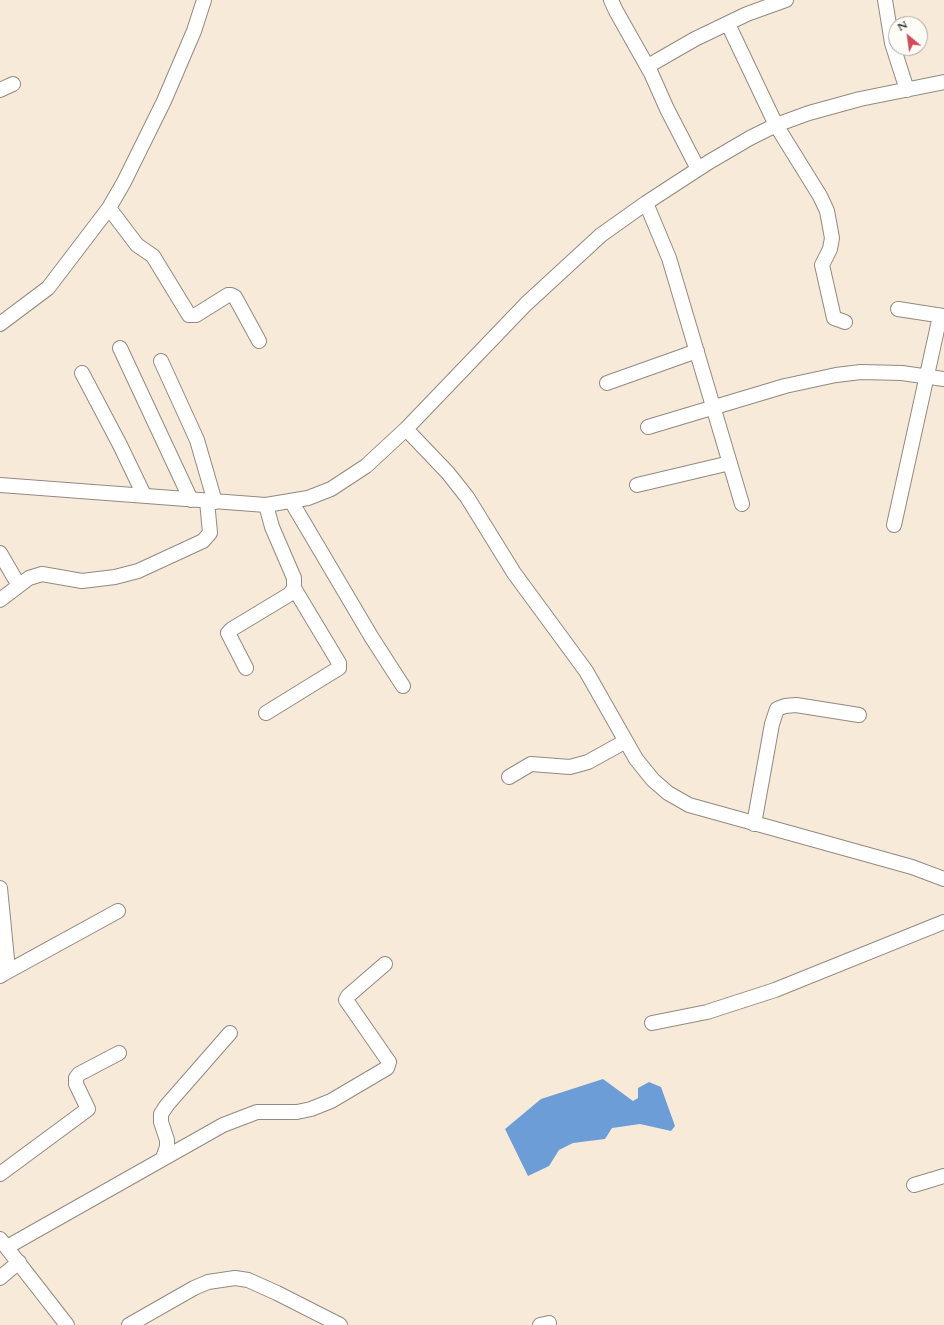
<!DOCTYPE html>
<style>
body{margin:0}
#map{position:relative;width:944px;height:1325px;overflow:hidden;background:#f7ead8;font-family:Cardo,serif}
canvas{display:block}
.north{position:absolute;left:888px;top:16px;width:40px;height:40px;box-sizing:border-box;background:#fdfcf7;border:1px solid #a9a8a5;border-radius:50%;rotate:331deg;font-size:11px;font-weight:700;line-height:16px;text-align:center;color:#2b2b2b}
.north::after{content:'';display:block;margin:auto;width:14px;height:18px;background:#d1495b;clip-path:polygon(50% 0,100% 100%,50% 72%,0 100%)}
</style>
<div id="map">
<canvas width="944" height="1325"></canvas>
<div class="north">N</div>
</div>
<script>
const context = document.querySelector('canvas').getContext('2d');
context.lineJoin = 'round';
function paint(path, color) {
  context.fillStyle = color;
  context.fill(path, 'evenodd');
}
function poly(rows) {
  const path = new Path2D();
  for (const r of rows) {
    path.moveTo(r[0], r[1]);
    for (let i = 2; i < r.length; i += 2) path.lineTo(r[i], r[i + 1]);
  }
  return path;
}
function trace(path, color, width, dash) {
  context.strokeStyle = color;
  context.lineWidth = width;
  context.lineCap = dash ? 'butt' : 'round';
  context.setLineDash(dash || []);
  context.stroke(path);
}
paint(poly([
 [603,1079,633,1101,638,1098,638,1088,649,1082,661,1087,675,1126,671,1131,640,1124,612,1128,605,1139,573,1143,559,1150,549,1166,528,1176,505,1129,541,1099]
]), '#6d9dd6');
const minor = poly([
 [611,0,616,11,651,73,667,109,698,169],
 [885,0,892,43,907,90],
 [728,24,776,125,820,196,827,211,832,238,830,249,822,265,834,318,845,322],
 [648,66,695,39,747,14,786,0],
 [0,90,13,84],
 [646,203,669,258,742,504],
 [109,208,137,245,153,256,189,315,196,315,228,295,231,295,235,297,259,341],
 [898,309,944,316],
 [0,324,48,288,109,208,124,182,164,101,194,31,204,0],
 [120,348,191,500],
 [161,361,197,440,215,502],
 [82,373,120,445,144,495],
 [607,383,697,351],
 [648,427,785,386,836,375,861,372,902,373,944,379],
 [406,429,448,473,467,497,514,573,586,671,636,759,653,780,668,793,689,805,912,867,944,879],
 [0,485,266,505,308,498,331,489,366,466,406,429,526,304,601,235,646,203,709,162,750,138,776,125,809,113,860,99,944,82],
 [637,485,730,463],
 [291,501,372,638,403,686],
 [894,525,940,316],
 [0,553,18,584],
 [0,600,29,578,42,574,82,581,115,577,138,571,203,541,210,533,207,501],
 [246,668,228,633,232,629,290,594,294,588,294,578,272,527,266,505],
 [266,713,339,668,339,663,294,588],
 [509,777,531,764,570,767,588,762,626,741],
 [754,824,772,724,777,709,785,706,796,705,859,715],
 [0,888,7,959,3,974,0,976],
 [3,974,118,911],
 [652,1023,707,1012,775,990,944,922],
 [163,1158,167,1147,167,1140,161,1122,161,1114,167,1105,230,1033],
 [0,1174,88,1109,76,1084,76,1078,79,1074,119,1053],
 [914,1185,944,1176],
 [0,1239,67,1325],
 [7,1247,223,1125,257,1112,297,1112,311,1109,331,1101,387,1068,389,1062,346,1000,348,996,385,964],
 [0,1278,19,1262],
 [129,1325,194,1288,208,1282,235,1278,248,1280,277,1293,340,1325],
 [540,1325,549,1323]
]);
trace(minor, '#918a82', 16);
trace(minor, '#fff', 14);
</script>
